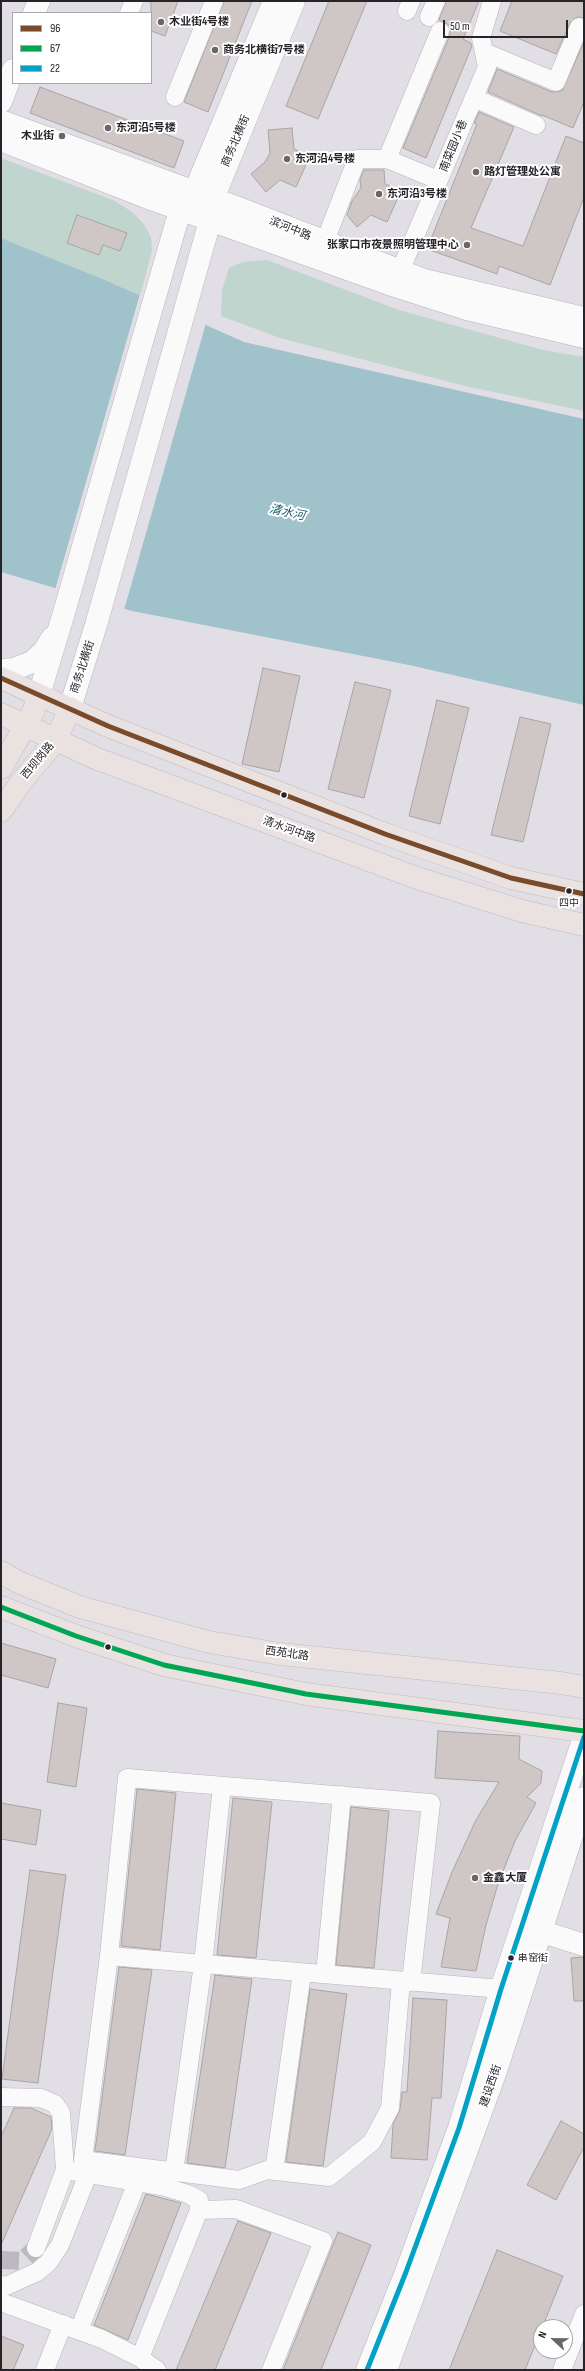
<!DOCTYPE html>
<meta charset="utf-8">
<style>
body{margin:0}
#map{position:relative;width:585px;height:2371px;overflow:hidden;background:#e2dee6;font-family:"Sofia Sans Condensed",sans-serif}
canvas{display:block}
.frame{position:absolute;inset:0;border:2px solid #262429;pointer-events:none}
.legend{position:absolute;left:12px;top:12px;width:140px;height:72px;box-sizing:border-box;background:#fff;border:1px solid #a8a7a9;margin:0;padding:5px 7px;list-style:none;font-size:12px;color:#262429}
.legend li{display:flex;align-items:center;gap:8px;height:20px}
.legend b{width:20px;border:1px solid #a8a7a9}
.north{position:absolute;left:533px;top:2319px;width:40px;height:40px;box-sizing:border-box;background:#fff;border:1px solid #a8a7a9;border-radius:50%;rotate:292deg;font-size:11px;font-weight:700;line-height:16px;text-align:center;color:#262429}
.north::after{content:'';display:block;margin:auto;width:14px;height:18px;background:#68656b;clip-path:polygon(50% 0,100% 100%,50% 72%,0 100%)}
.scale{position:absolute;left:443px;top:20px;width:125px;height:18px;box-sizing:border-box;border:2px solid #262429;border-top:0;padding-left:5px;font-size:12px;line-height:14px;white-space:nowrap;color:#262429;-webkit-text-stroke:3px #fff;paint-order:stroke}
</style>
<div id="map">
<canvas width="585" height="2371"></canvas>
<div class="frame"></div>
<ul class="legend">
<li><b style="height:5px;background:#7a4b2a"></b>96</li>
<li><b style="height:5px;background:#00a651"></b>67</li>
<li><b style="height:5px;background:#02a2c6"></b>22</li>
</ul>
<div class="north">N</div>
<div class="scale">50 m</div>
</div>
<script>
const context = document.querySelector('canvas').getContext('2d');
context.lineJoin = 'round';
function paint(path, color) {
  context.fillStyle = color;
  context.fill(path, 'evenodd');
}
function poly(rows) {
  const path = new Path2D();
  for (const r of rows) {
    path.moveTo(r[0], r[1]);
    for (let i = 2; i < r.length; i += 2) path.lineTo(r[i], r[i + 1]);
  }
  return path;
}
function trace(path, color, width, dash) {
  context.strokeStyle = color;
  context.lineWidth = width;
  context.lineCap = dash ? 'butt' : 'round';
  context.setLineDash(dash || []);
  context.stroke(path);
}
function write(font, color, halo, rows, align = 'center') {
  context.font = font + ' "Sofia Sans Condensed","Noto Sans SC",sans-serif';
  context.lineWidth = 4;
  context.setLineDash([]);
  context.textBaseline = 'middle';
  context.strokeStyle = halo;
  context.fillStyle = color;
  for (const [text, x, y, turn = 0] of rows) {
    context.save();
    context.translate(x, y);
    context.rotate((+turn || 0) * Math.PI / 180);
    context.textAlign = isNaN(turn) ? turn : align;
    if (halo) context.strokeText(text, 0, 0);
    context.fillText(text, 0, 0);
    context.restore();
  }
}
paint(poly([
 [1,158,115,201,132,212,143,223,151,237,152,251,140,296,1,238],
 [267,260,399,310,543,350,584,357,584,411,465,386,280,338,221,316,222,290,229,268,243,262]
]), '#c0d5cd');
paint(poly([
 [1,238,107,281,244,342,584,419,584,705,409,665,132,611,1,572]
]), '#a0c3cb');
paint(poly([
 [140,294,206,323,124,610,55,590]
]), '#e2dee6');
const building = poly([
 [151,1,178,1,165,36,151,31,151,1],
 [224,1,252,1,208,112,184,102,224,1],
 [329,1,367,1,318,119,286,106,329,1],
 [446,1,479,1,463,39,471,43,472,46,426,158,403,148,450,35,449,25,439,20,446,1],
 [512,1,584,1,584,18,577,17,570,23,556,54,500,31,512,1],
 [584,42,584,102,573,128,542,115,542,116,488,92,497,69,552,92,562,91,584,42],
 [40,87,184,141,174,168,30,113,40,87],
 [479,112,514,127,471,228,523,246,566,136,584,143,584,197,550,285,499,266,497,274,427,249,477,124,474,123,479,112],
 [292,128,294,149,310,156,296,187,280,180,266,192,251,174,265,162,270,153,268,130,292,128],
 [364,170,384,170,385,184,401,191,387,222,371,215,357,227,347,215,352,201,361,188,360,179,364,170],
 [77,215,127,233,120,251,103,245,99,255,67,243,77,215],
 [263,668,300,676,279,772,242,764,263,668],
 [355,682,391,690,364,798,328,789,355,682],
 [437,700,469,708,440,824,409,816,437,700],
 [520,717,551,724,523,842,491,835,520,717],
 [1,1643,56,1659,48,1688,1,1675,1,1643],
 [58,1703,87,1708,76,1787,47,1782,58,1703],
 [438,1731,520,1736,519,1759,542,1771,541,1783,527,1797,536,1803,515,1841,498,1884,486,1925,476,1971,441,1967,450,1918,436,1914,452,1872,476,1820,499,1782,435,1778,438,1731],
 [137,1789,176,1793,160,1950,121,1946,137,1789],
 [233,1798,272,1802,256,1958,217,1955,233,1798],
 [1,1803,41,1810,36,1845,1,1839,1,1803],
 [351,1807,389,1811,374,1968,336,1965,351,1807],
 [30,1870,66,1875,38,2083,2,2079,30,1870],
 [584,1957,584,2001,574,2001,571,1958,584,1957],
 [119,1967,152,1970,125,2155,95,2151,119,1967],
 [215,1975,252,1979,225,2168,187,2163,215,1975],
 [310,1989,347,1994,323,2166,286,2162,310,1989],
 [413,1998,447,2000,441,2098,432,2098,427,2160,391,2158,393,2124,400,2109,402,2092,407,2092,413,1998],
 [14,2108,31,2108,51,2117,52,2129,1,2245,1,2137,14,2108],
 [561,2121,584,2134,584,2147,556,2200,527,2185,561,2121],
 [146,2194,181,2203,128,2340,94,2325,146,2194],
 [238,2221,271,2233,215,2370,176,2370,238,2221],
 [338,2232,371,2245,321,2370,283,2370,338,2232],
 [497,2250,563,2276,525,2370,449,2370,497,2250],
 [1,2336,24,2345,13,2370,1,2370,1,2336]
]);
paint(building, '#cfc7c5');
trace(building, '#a8a4a6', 1);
trace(poly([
 [1,2260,22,2261,36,2248]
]), '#bcb9c0', 18, [18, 9]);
const minor = poly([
 [407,11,411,1],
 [129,13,134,1],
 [429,17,436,1],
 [484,52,556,82,579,27],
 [175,97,214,1],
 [474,98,536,125],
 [387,159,440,31],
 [320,254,357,159,387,159,438,180],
 [395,283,487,67,481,38,492,1],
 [109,1956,501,1989,514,1993],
 [325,1974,342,1795],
 [401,1981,390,2108,372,2142,329,2177,267,2170,239,2180,83,2160,109,1956,127,1778,431,1803,411,1982],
 [1,2097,41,2098,55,2104,61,2113,65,2170,165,2187,188,2194,199,2200,199,2210,140,2358],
 [274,2171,302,1973],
 [174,2172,203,1964,222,1786],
 [199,2210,236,2209,323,2241,271,2370],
 [36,2248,65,2170],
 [1,2285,6,2286,37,2272,48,2263,60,2245,88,2174],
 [1,2302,102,2339,140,2358,157,2370],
 [83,2320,137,2182],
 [45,2370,63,2324],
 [562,2370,584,2314]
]);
const tertiary = poly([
 [34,13,39,1],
 [1,102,13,70],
 [524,1926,584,1945]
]);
const secondary = poly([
 [1,121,236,207,424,280,584,318],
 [1,140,151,199,389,284,467,309,584,337],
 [1,670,14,669,32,662,44,651,52,638],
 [39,695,63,616,176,224,181,210,194,193,274,1],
 [70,708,96,625,210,221,213,199,294,1],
 [367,2370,406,2272,459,2128,501,1989,584,1737],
 [386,2370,496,2071,584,1798]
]);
const primary = poly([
 [1,678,108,726,385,834,511,878,584,894],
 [1,714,95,758,417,878,522,911,584,925],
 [1,768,33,712,39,695],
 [1,811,22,781,56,740,70,708],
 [1,1572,18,1582,80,1607,209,1642,280,1654,561,1683,584,1687],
 [1,1607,76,1636,164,1665,306,1694,584,1731]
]);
trace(minor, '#b7b4ba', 19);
trace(tertiary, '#b7b4ba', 23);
trace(secondary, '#b7b4ba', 23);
trace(primary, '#bdbbbf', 23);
trace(minor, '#fbfafb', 18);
trace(tertiary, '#fbfafb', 22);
trace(secondary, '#fbfafb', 22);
trace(primary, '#eae2e1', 22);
trace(poly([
 [1,678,108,726,385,834,511,878,584,894]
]), '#7a4b2a', 5);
trace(poly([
 [1,1607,76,1636,164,1665,306,1694,584,1731]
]), '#00a651', 5);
trace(poly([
 [367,2370,406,2272,459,2128,501,1989,584,1737]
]), '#02a2c6', 5);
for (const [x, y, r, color] of [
 [161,22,4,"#68656b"],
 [215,50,4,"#68656b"],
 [108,128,4,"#68656b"],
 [62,136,4,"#68656b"],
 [287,159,4,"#68656b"],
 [476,172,4,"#68656b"],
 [379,194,4,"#68656b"],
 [467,245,4,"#68656b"],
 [284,795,3.5,"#262429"],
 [569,891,3.5,"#262429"],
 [108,1647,3.5,"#262429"],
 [475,1878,4,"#68656b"],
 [511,1958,3.5,"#262429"]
]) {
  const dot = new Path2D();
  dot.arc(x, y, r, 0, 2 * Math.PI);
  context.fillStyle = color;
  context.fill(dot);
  trace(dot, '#fff', 1.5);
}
write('10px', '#262429', '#fff', [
 ["四中",569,903],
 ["串窑街",518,1958,"left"]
]);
write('bold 11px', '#262429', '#fff', [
 ["木业街4号楼",169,22],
 ["商务北横街7号楼",223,50],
 ["东河沿5号楼",116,128],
 ["木业街",54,136,"right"],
 ["东河沿4号楼",295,159],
 ["路灯管理处公寓",484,172],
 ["东河沿3号楼",387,194],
 ["张家口市夜景照明管理中心",459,245,"right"],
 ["金鑫大厦",483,1878]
], 'left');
write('11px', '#262429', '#fff', [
 ["商务北横街",236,141,-67],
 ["南菜园小巷",454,146,-68],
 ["滨河中路",290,229,22],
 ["商务北横街",83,667,-72],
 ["西坝岗路",38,761,-50],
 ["清水河中路",289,830,20],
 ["西苑北路",287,1654,8],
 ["建设西街",491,2086,-71]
]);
write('italic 12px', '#195f69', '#fff', [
 ["清水河",287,513,12]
]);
</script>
